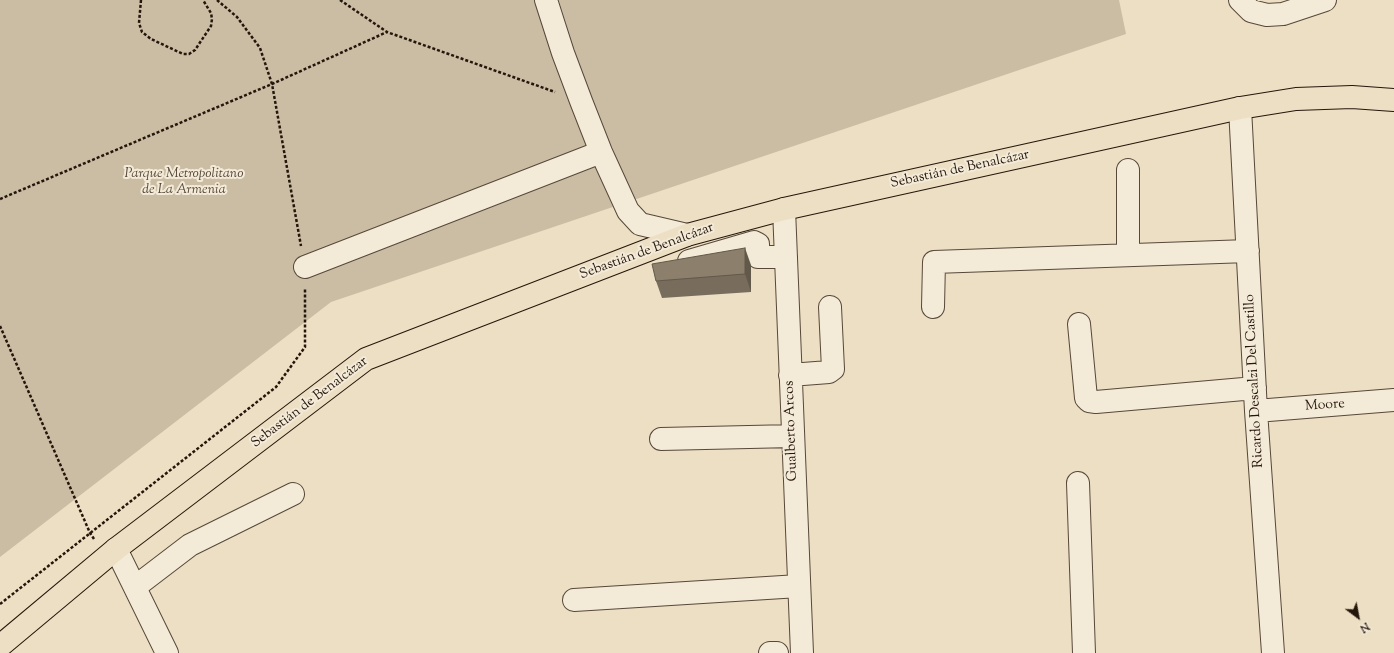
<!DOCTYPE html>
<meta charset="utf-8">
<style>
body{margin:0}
#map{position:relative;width:1394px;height:653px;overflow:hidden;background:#ecdfc3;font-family:"Sorts Mill Goudy",serif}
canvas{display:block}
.north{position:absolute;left:1338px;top:597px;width:40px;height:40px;-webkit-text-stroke:3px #f3ead8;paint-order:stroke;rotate:148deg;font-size:11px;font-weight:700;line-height:16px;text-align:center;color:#25160b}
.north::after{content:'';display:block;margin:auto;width:14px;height:18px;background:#25160b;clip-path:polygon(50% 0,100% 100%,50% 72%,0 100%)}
</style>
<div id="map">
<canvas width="1394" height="653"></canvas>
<div class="north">N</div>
</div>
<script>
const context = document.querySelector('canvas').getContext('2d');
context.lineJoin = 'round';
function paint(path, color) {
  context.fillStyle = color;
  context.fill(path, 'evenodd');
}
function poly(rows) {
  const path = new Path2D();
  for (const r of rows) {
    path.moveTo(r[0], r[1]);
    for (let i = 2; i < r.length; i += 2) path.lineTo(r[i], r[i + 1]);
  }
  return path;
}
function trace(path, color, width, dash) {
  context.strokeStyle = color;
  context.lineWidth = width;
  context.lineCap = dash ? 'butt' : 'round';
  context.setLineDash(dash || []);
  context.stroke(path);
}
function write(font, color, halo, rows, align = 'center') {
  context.font = font + ' "Sorts Mill Goudy",serif';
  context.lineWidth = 4;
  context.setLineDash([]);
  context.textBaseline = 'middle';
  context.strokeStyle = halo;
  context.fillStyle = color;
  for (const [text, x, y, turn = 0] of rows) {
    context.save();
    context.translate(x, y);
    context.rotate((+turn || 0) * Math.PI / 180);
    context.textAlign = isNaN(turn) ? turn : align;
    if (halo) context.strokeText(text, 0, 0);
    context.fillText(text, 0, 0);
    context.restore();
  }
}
paint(poly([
 [0,0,1119,0,1126,34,331,302,0,557]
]), '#cabda4');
const minor = poly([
 [546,0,563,53,581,101,601,152,628,211,640,224,687,235],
 [1240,0,1251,11,1267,15,1283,14,1325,0],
 [1240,108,1256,411,1273,653],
 [1128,170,1128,255],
 [784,209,802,653],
 [689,261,754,242,758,244,758,257,786,257],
 [305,267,601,152],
 [933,307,934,262,1248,251],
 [1079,324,1086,398,1089,401,1096,402,1255,388],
 [790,375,829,372,833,369,830,307],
 [1256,411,1394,400],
 [661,439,793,436],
 [1078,483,1084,653],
 [116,549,167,653],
 [135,587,190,545,293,494],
 [574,600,799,586],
 [770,653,777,653]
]);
const major = poly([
 [0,646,116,549,366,359,687,235,784,209,1240,108,1296,99,1352,97,1394,100]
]);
trace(minor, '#574839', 24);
trace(major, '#25160b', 24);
trace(poly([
 [141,0,139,23,142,32,151,39,183,54,189,54,195,50,211,26,212,19,211,13,203,0],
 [217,0,237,17,260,48,272,84,301,246],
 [340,0,387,32,555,92],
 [0,199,272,84,387,32],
 [0,326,90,533,94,539],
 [0,604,276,387,305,347,305,288]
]), '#25160b', 2.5, [3, 2]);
trace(minor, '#f3ead8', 22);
trace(major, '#ecdfc3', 22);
paint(poly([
 [751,265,751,292,662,298,656,281]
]), '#786d5c');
paint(poly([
 [745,248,751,265,751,292,745,274]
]), '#62594b');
const building = poly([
 [745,248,745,274,656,281,652,264,745,248]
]);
paint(building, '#8c7f6b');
trace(building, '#62594b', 1);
write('14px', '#25160b', '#f3ead8', [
 ["Sebastián de Benalcázar",960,170,-12],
 ["Sebastián de Benalcázar",647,252,-20],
 ["Ricardo Descalzi Del Castillo",1255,381,-93],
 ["Sebastián de Benalcázar",310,403,-37],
 ["Moore",1325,406,-4],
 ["Gualberto Arcos",792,431,-92]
]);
write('italic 14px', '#574839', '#f3ead8', [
 ["Parque Metropolitano",184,175],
 ["de La Armenia",184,191]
]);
</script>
